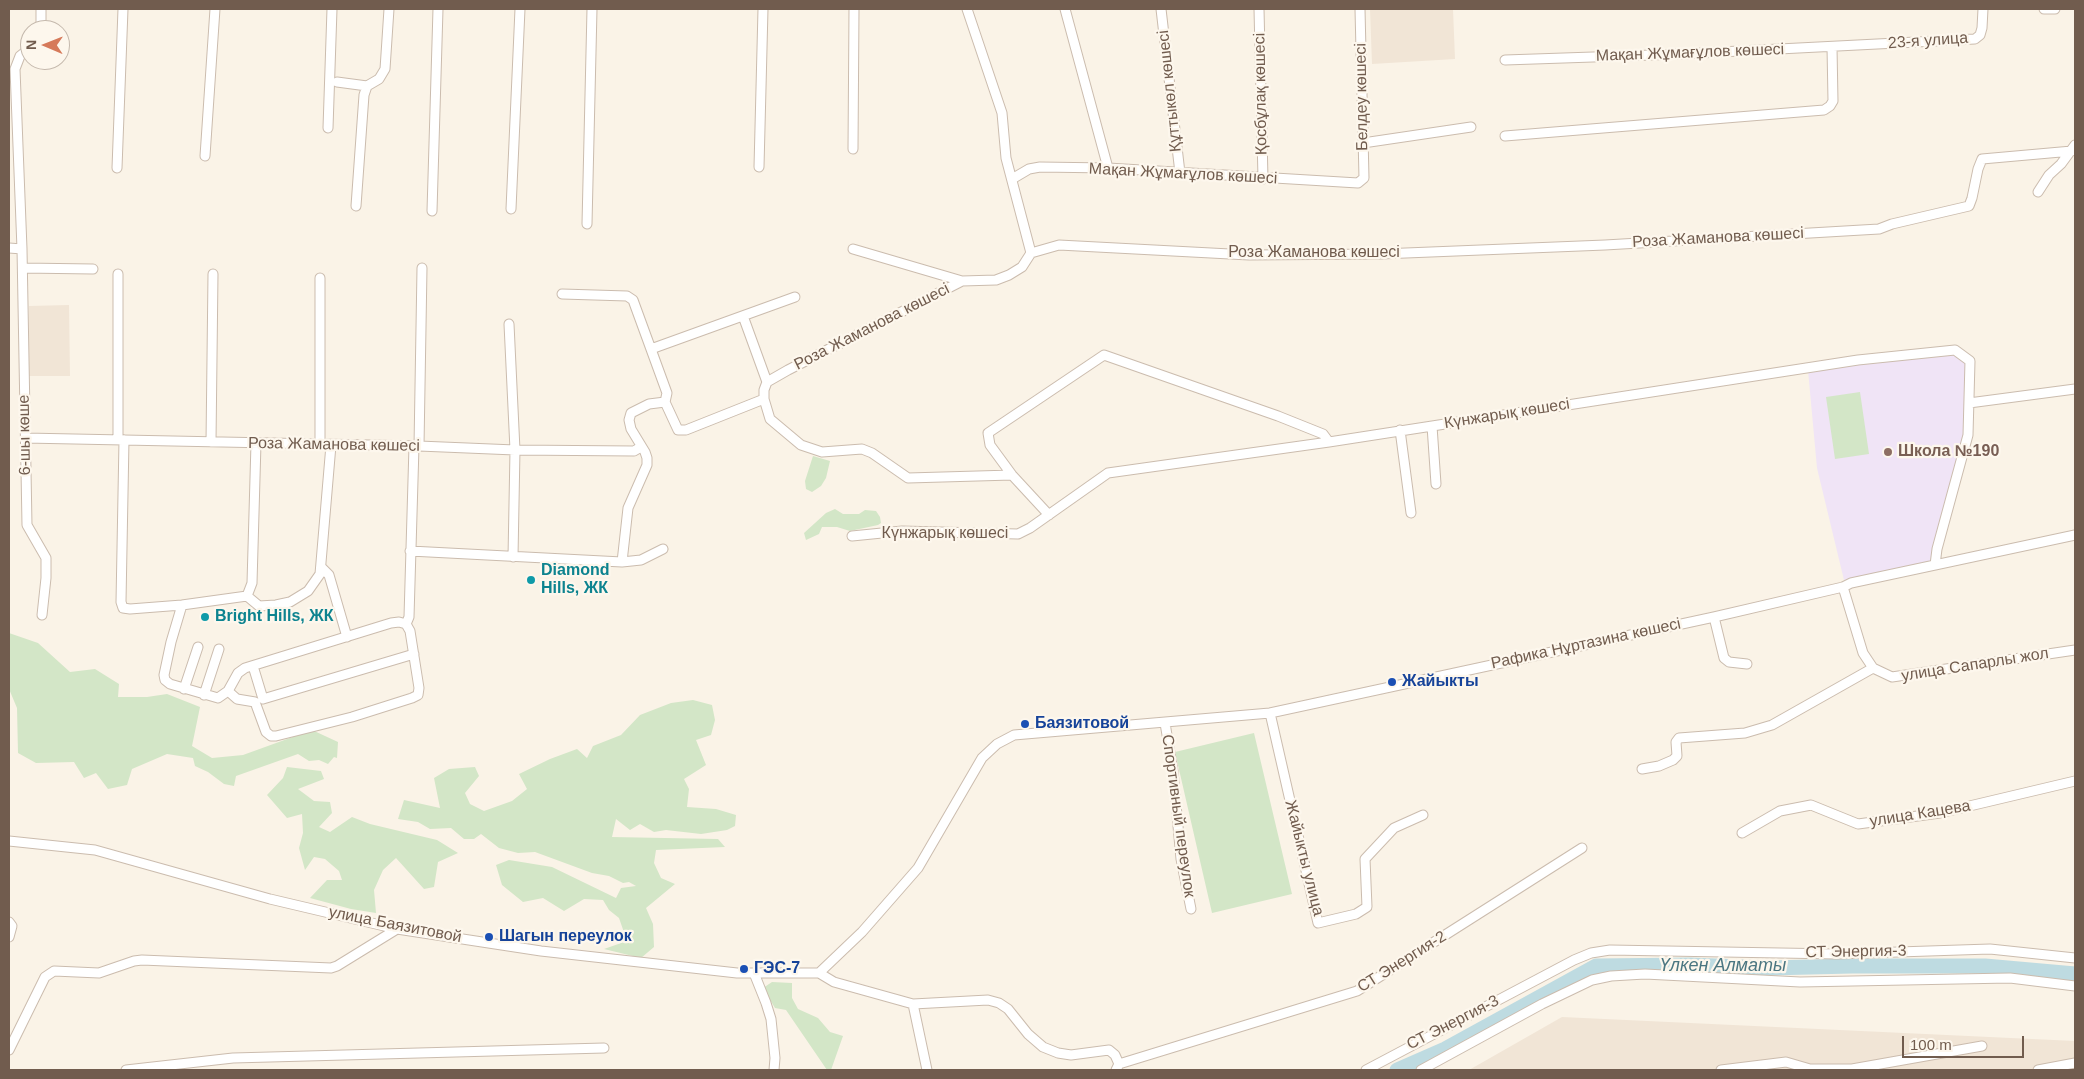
<!DOCTYPE html>
<meta charset="utf-8">
<style>
body{margin:0}
#map{position:relative;width:2084px;height:1079px;overflow:hidden;background:#faf3e7;font-family:Arial,sans-serif}
canvas{display:block}
.frame{position:absolute;inset:0;border:10px solid #715c4e;pointer-events:none}
.north{position:absolute;left:20px;top:20px;width:50px;height:50px;box-sizing:border-box;background:#fdf7ed;border:1px solid #c5b9ad;border-radius:50%;rotate:271deg;font-size:14px;font-weight:700;line-height:20px;text-align:center;color:#715c4e}
.north::after{content:'';display:block;margin:auto;width:18px;height:22px;background:#d67a5a;clip-path:polygon(50% 0,100% 100%,50% 72%,0 100%)}
.scale{position:absolute;left:1902px;top:1036px;width:122px;height:22px;box-sizing:border-box;border:2px solid #715c4e;border-top:0;padding-left:6px;font-size:15px;line-height:18px;white-space:nowrap;color:#715c4e;-webkit-text-stroke:4px #fdf7ed;paint-order:stroke}
</style>
<div id="map">
<canvas width="2084" height="1079"></canvas>
<div class="frame"></div>
<div class="north">N</div>
<div class="scale">100 m</div>
</div>
<script>
const context = document.querySelector('canvas').getContext('2d');
context.lineJoin = 'round';
function paint(path, color) {
  context.fillStyle = color;
  context.fill(path, 'evenodd');
}
function poly(rows) {
  const path = new Path2D();
  for (const r of rows) {
    path.moveTo(r[0], r[1]);
    for (let i = 2; i < r.length; i += 2) path.lineTo(r[i], r[i + 1]);
  }
  return path;
}
function trace(path, color, width, dash) {
  context.strokeStyle = color;
  context.lineWidth = width;
  context.lineCap = dash ? 'butt' : 'round';
  context.setLineDash(dash || []);
  context.stroke(path);
}
function write(font, color, halo, rows, align = 'center') {
  context.font = font + ' Arial,sans-serif';
  context.lineWidth = 4.5;
  context.setLineDash([]);
  context.textBaseline = 'middle';
  context.strokeStyle = halo;
  context.fillStyle = color;
  for (const [text, x, y, turn = 0] of rows) {
    context.save();
    context.translate(x, y);
    context.rotate((+turn || 0) * Math.PI / 180);
    context.textAlign = isNaN(turn) ? turn : align;
    if (halo) context.strokeText(text, 0, 0);
    context.fillText(text, 0, 0);
    context.restore();
  }
}
paint(poly([
 [1370,9,1453,9,1455,59,1372,64],
 [69,305,70,376,28,376,29,306],
 [1562,1017,2075,1041,2075,1070,1469,1070]
]), '#f1e5d6');
paint(poly([
 [1954,352,1967,363,1965,436,1932,563,1844,580,1817,468,1808,370]
]), '#f0e4f6');
paint(poly([
 [1860,392,1869,454,1835,459,1826,397],
 [813,456,830,461,826,478,821,486,812,492,806,489,805,481],
 [835,509,843,514,859,514,865,510,876,511,880,517,881,523,878,525,850,531,837,527,822,527,819,534,806,540,804,533,826,513],
 [9,633,38,643,70,672,95,669,119,684,118,697,147,697,167,694,200,707,192,746,212,758,243,755,312,730,338,742,337,758,334,757,328,764,319,760,309,761,298,754,236,776,234,786,224,784,208,772,195,766,193,758,167,754,132,769,127,785,108,789,96,773,84,778,74,762,36,763,18,753,17,708,9,689],
 [693,700,712,705,715,720,711,735,696,740,706,765,684,779,689,789,687,807,716,809,736,815,735,826,727,830,701,834,666,830,654,832,640,824,630,830,616,819,612,837,718,839,725,847,656,850,654,863,661,878,675,884,646,908,653,924,654,947,641,958,604,949,627,941,619,918,609,910,603,900,584,899,564,911,543,898,523,902,502,885,496,865,509,860,552,867,616,898,621,888,636,886,629,882,623,883,609,876,592,873,535,852,518,853,499,848,481,834,474,839,464,839,451,828,430,829,418,822,398,819,404,800,440,808,434,778,449,769,475,767,479,776,465,793,470,804,484,811,512,801,527,789,519,774,550,759,577,749,587,758,593,746,621,735,640,715,671,703],
 [1254,733,1292,894,1212,913,1175,752],
 [287,767,321,771,324,779,298,789,314,801,330,802,332,813,319,827,330,832,352,817,370,824,437,840,458,853,438,862,434,887,424,889,396,858,383,870,374,890,376,913,351,909,310,898,327,880,342,880,339,871,325,859,314,857,305,870,299,848,303,833,302,814,287,818,267,795,283,778],
 [772,982,792,983,792,998,798,1009,818,1018,830,1032,843,1036,831,1070,827,1070,786,1010,775,1008,763,988]
]), '#d3e6c7');
trace(poly([
 [1397,1070,1445,1049,1596,966,1690,965,1768,968,1852,966,1985,966,2075,974]
]), '#bedbe1', 15);
const minor = poly([
 [41,9,41,30],
 [967,9,1002,113,1006,158,1031,253],
 [1065,9,1108,168],
 [1161,9,1180,173],
 [1259,9,1263,179],
 [2044,9,2055,9],
 [1505,60,1681,54,1975,39,1980,35,1982,28,1983,9],
 [337,82,367,86],
 [328,128,332,9],
 [1505,136,1824,110,1830,106,1833,101,1832,47],
 [1363,143,1471,127],
 [853,149,854,9],
 [205,156,215,9],
 [759,167,763,9],
 [117,168,123,9],
 [1012,179,1029,169,1040,167,1108,168,1358,183,1364,178,1360,9],
 [2038,192,2049,175,2061,164,2075,145],
 [356,206,364,95,367,86,379,79,385,69,389,9],
 [511,209,520,9],
 [432,211,438,9],
 [587,224,592,9],
 [9,248,22,249,15,69,20,56,30,48],
 [22,249,27,525,46,558,46,578,42,615],
 [853,249,962,281],
 [23,268,93,269],
 [320,278,320,445],
 [562,294,627,296,633,300,667,393,665,402],
 [743,316,767,382],
 [509,324,515,450,513,557],
 [651,349,795,297],
 [1969,403,2075,389],
 [1432,426,1436,484],
 [1400,430,1411,513],
 [25,438,419,446,515,450,634,451,641,447],
 [118,440,118,274],
 [124,440,121,602,123,608,130,609,182,605,247,596],
 [211,442,213,274],
 [419,446,422,268],
 [1012,475,908,478,872,453,862,449,822,452,801,445,770,419,764,399,764,390,767,382,788,370,962,281,996,280,1009,275,1022,267,1031,253,1059,245,1249,255,1381,254,1605,245,1879,229,1892,224,1969,206,1972,198,1978,169,1982,159,2072,151],
 [1049,515,1012,475,990,445,988,433,1104,355,1278,416,1323,434,1329,442],
 [852,536,902,531,1018,534,1030,528,1108,473,1329,442,1858,360,1955,350,1970,361,1968,435,1937,549,1935,565],
 [410,551,622,562,628,508,647,465,647,458,645,452,631,429,629,420,631,413,649,404,665,402,678,430,686,430,764,399],
 [622,562,641,560,663,549],
 [322,568,329,575,347,637],
 [1843,587,1863,653,1873,668,1892,677,2075,650],
 [247,596,259,606,276,605,290,602,308,591,320,574,331,445],
 [247,596,252,583,256,443],
 [182,605,171,642,164,675,165,680,170,684,218,698,228,691,238,673,245,668,391,623,399,622,406,624,410,631,419,688,418,695,412,698,352,717,276,736,271,736,266,732,255,702,237,699,228,691],
 [1714,617,1724,658,1729,662,1747,664],
 [406,624,409,617,414,446],
 [253,666,263,699,414,654],
 [184,689,198,647],
 [204,695,219,649],
 [1270,713,1318,923,1356,914,1367,907,1365,859,1394,828,1423,815],
 [1165,723,1173,771,1181,859,1191,909],
 [1642,769,1659,766,1673,760,1677,756,1676,742,1679,738,1745,733,1772,725,1873,668],
 [1742,833,1780,811,1811,805,1858,824,1940,813,2075,781],
 [9,841,95,850,270,899,397,929,541,951,737,973,819,973,862,932,918,868,982,758,997,744,1014,735,1270,713,1714,617,1843,587,1851,583,2075,535],
 [9,922,12,926,9,937],
 [754,973,766,1003,771,1019,775,1058,774,1070],
 [819,973,834,982,913,1004,988,1000,999,1003,1008,1009,1028,1034,1043,1047,1058,1053,1071,1055,1109,1050,1115,1055,1119,1064,1116,1070],
 [913,1004,927,1070],
 [9,1050,45,977,54,971,99,973,134,961,142,960,331,968,337,966,397,929],
 [1119,1064,1357,991,1582,848],
 [126,1070,233,1058,604,1048],
 [1366,1070,1574,960,1591,953,1610,950,1837,954,1990,949,2075,958],
 [1421,1070,1542,1004,1592,980,1611,976,1645,974,1800,982,2010,978,2075,986],
 [1721,1070,1786,1062,1810,1069,1852,1069,1982,1046],
 [2038,1070,2075,1063]
]);
trace(minor, '#cbbcae', 11);
trace(minor, '#fff', 9);
for (const [x, y, r, color] of [
 [1888,452,5,"#8d6e63"],
 [531,580,5,"#0f9aa8"],
 [205,617,5,"#0f9aa8"],
 [1392,682,5,"#1a4fb4"],
 [1025,724,5,"#1a4fb4"],
 [489,937,5,"#1a4fb4"],
 [744,969,5,"#1a4fb4"]
]) {
  const dot = new Path2D();
  dot.arc(x, y, r, 0, 2 * Math.PI);
  context.fillStyle = color;
  context.fill(dot);
  trace(dot, '#fdf7ed', 2);
}
write('16px', '#715c4e', '#fdf7ed', [
 ["23-я улица",1928,41,-4],
 ["Мақан Жұмағұлов көшесі",1690,53,-2],
 ["Құттыкөл көшесі",1170,91,-96],
 ["Қосбұлақ көшесі",1261,94,-91],
 ["Белдеу көшесі",1362,97,-91],
 ["Мақан Жұмағұлов көшесі",1183,174,3],
 ["Роза Жаманова көшесі",1718,238,-3],
 ["Роза Жаманова көшесі",1314,253],
 ["Роза Жаманова көшесі",872,327,-27],
 ["Күнжарық көшесі",1507,414,-9],
 ["6-шы көше",25,435,-91],
 ["Роза Жаманова көшесі",334,445,1],
 ["Күнжарық көшесі",945,534],
 ["Рафика Нұртазина көшесі",1586,644,-12],
 ["улица Сапарлы жол",1975,665,-9],
 ["улица Кацева",1920,814,-9],
 ["Спортивный переулок",1178,816,82],
 ["Жайыкты улица",1304,858,76],
 ["улица Баязитовой",395,925,11],
 ["СТ Энергия-3",1856,952,-1],
 ["СТ Энергия-2",1402,962,-32],
 ["СТ Энергия-3",1453,1023,-27]
]);
write('bold 16px', '#785e54', '#fdf7ed', [
 ["Школа №190",1898,452]
], 'left');
write('bold 16px', '#0d838f', '#fdf7ed', [
 ["Diamond",541,571],
 ["Hills, ЖК",541,589],
 ["Bright Hills, ЖК",215,617]
], 'left');
write('bold 16px', '#164399', '#fdf7ed', [
 ["Жайыкты",1402,682],
 ["Баязитовой",1035,724],
 ["Шагын переулок",499,937],
 ["ГЭС-7",754,969]
], 'left');
write('italic 18px', '#4b7681', '#fdf7ed', [
 ["Үлкен Алматы",1723,966]
]);
</script>
